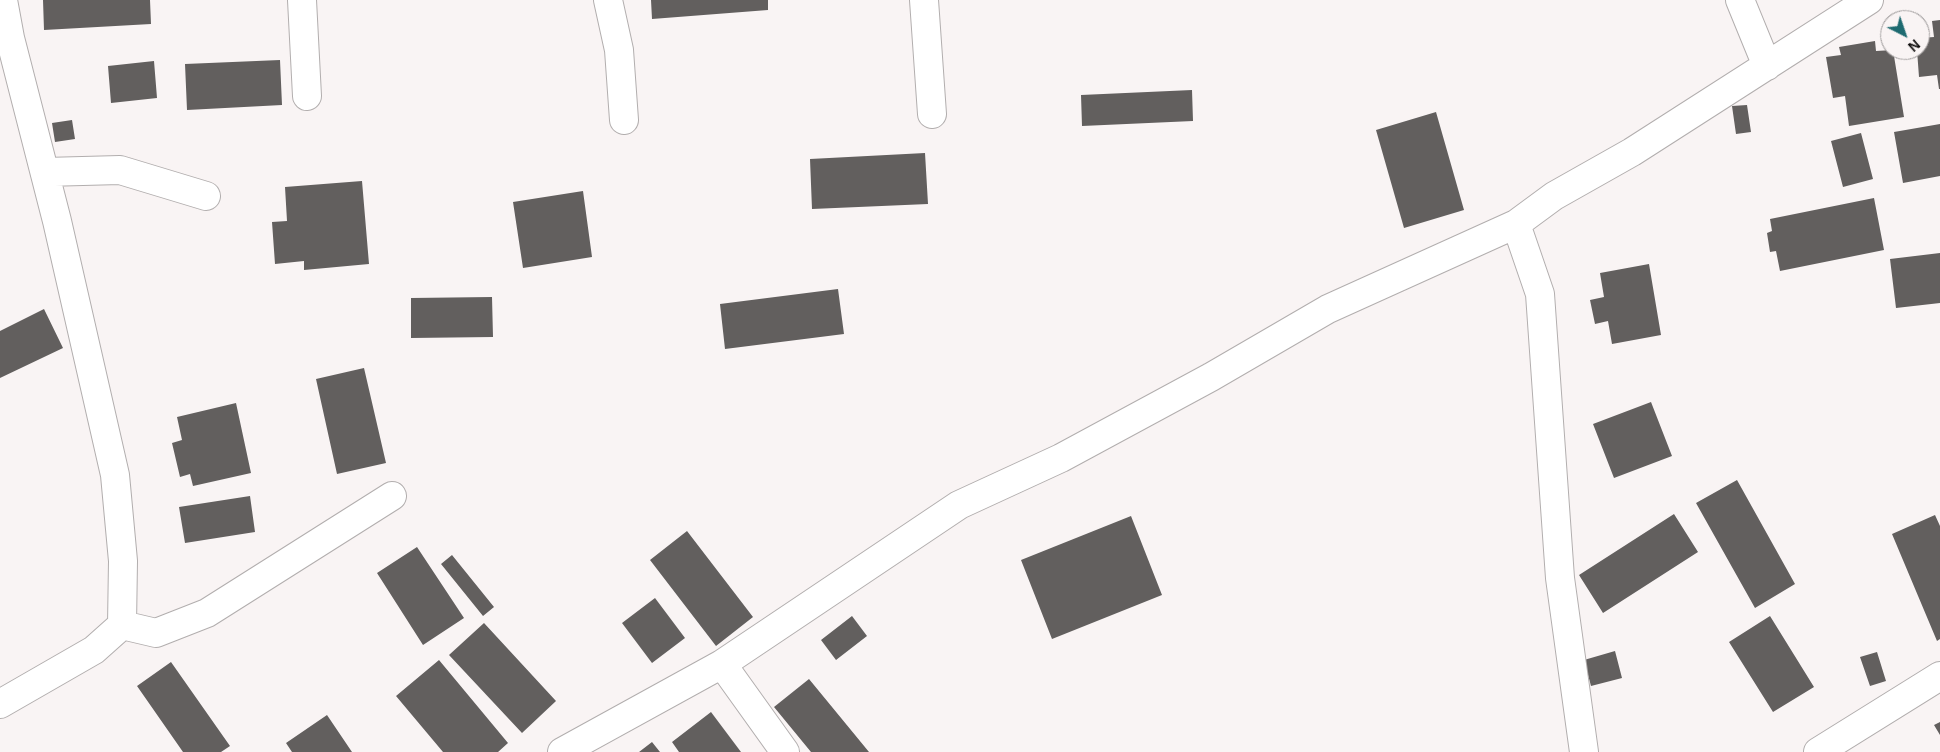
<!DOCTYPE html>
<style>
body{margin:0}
#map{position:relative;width:1940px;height:752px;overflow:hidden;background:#f9f4f4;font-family:Arial,sans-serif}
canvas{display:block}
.north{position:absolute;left:1880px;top:10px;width:50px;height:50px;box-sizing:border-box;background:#f9f4f4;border:1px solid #9b9898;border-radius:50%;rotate:139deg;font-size:14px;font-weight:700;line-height:20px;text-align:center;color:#0f0d0d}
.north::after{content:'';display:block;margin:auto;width:18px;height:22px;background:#1e6a70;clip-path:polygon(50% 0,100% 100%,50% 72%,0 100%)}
</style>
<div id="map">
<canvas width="1940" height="752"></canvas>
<div class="north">N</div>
</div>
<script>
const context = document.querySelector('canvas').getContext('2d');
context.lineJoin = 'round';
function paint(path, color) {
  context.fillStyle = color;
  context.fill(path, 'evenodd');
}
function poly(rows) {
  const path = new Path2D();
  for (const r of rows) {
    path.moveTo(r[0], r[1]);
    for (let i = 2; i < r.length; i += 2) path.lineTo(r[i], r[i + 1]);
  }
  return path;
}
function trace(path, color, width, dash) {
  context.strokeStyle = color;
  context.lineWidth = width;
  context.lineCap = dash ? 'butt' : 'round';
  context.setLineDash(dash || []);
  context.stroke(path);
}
paint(poly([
 [43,0,150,0,151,24,44,30],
 [651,0,768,0,768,10,652,19],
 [1940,20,1940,89,1939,89,1937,75,1919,77,1917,50,1920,50,1920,38,1934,37,1932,21],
 [1875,41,1876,51,1893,50,1904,117,1849,126,1845,96,1833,98,1826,57,1841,55,1839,47],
 [280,60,282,105,187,110,185,64],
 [154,61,157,98,111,103,108,66],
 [1192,90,1193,121,1082,126,1081,95],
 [1747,105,1751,132,1736,134,1732,106],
 [1436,112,1464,210,1404,228,1376,130],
 [72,120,75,139,55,142,52,123],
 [1940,124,1940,176,1903,183,1894,132],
 [1861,133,1873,179,1843,187,1831,141],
 [925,153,928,204,812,209,810,159],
 [362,181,369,264,304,270,304,261,275,264,272,222,287,221,285,187],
 [583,191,592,257,523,268,513,202],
 [1874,198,1884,250,1780,271,1776,251,1770,252,1767,233,1772,231,1770,219],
 [1940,253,1940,303,1896,308,1890,259],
 [1649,264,1661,335,1612,344,1608,321,1595,324,1590,300,1604,297,1600,273],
 [838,289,844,334,725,349,720,304],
 [492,297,493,337,411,338,411,298],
 [44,309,63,348,0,378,0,331],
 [364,368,386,463,337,474,316,379],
 [1651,402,1672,456,1614,478,1593,424],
 [236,403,251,473,193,486,190,474,180,477,172,443,182,440,177,417],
 [1737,480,1795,584,1755,608,1696,503],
 [250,496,255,532,185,543,179,507],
 [1674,514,1698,552,1603,613,1579,575],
 [1935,515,1940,526,1940,639,1937,641,1892,534],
 [1131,516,1162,595,1052,639,1021,560],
 [687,531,753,617,716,646,650,560],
 [417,547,464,618,423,645,377,573],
 [452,555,494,607,483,616,441,564],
 [655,598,685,638,652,663,622,623],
 [852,616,867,636,836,660,821,640],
 [1770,616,1814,687,1773,712,1729,642],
 [484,623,556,701,522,733,449,655],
 [1615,651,1622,678,1591,686,1584,660],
 [1877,652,1886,681,1870,686,1860,657],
 [439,660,508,743,498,752,443,752,396,696],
 [171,662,230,746,221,752,183,752,137,686],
 [809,679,869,752,811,752,774,707],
 [711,712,741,752,679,752,672,742],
 [327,715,352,752,292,752,286,743],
 [1940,722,1940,735,1934,725],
 [652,742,660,752,639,752]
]), '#625f5e');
const minor = poly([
 [302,0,307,96],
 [608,0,619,50,624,120],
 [924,0,932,114],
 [1740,0,1767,66],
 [45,172,120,170,206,196],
 [122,625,156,633,207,613,392,496],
 [722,664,959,505,1061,458,1211,377,1328,309,1516,224],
 [0,704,94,650,122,625,123,561,115,475,57,221,10,38,3,0],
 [562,752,722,664,785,752],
 [1584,752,1560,578,1540,294,1516,224,1554,196,1632,152,1869,0],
 [1818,752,1940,676]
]);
trace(minor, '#b2aeae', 30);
trace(minor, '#fff', 28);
</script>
